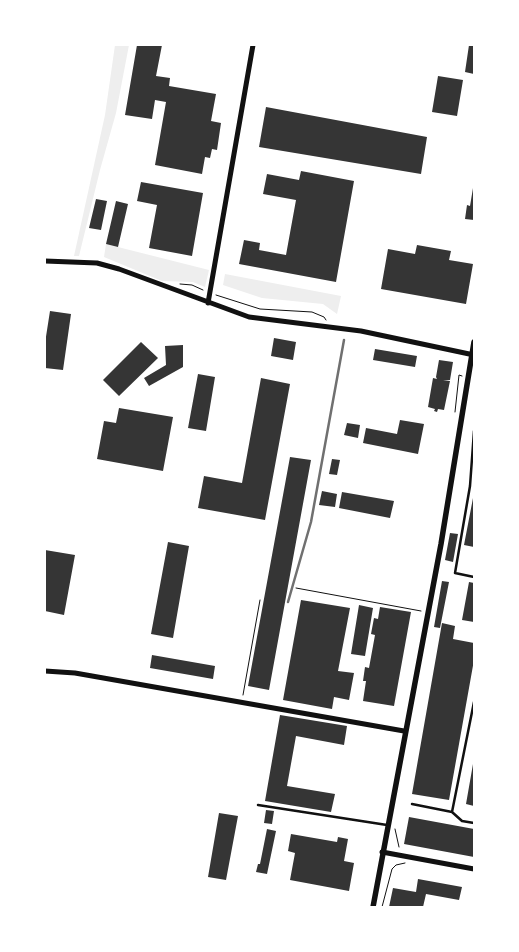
<!DOCTYPE html>
<style>
body{margin:0}
#map{position:relative;width:519px;height:952px;overflow:hidden;background:#fff;font-family:Commissioner,sans-serif}
canvas{display:block}
.frame{position:absolute;inset:0;border:46px solid #fff;pointer-events:none}
</style>
<div id="map">
<canvas width="519" height="952"></canvas>
<div class="frame"></div>
</div>
<script>
const context = document.querySelector('canvas').getContext('2d');
context.lineJoin = 'round';
function paint(path, color) {
  context.fillStyle = color;
  context.fill(path, 'evenodd');
}
function poly(rows) {
  const path = new Path2D();
  for (const r of rows) {
    path.moveTo(r[0], r[1]);
    for (let i = 2; i < r.length; i += 2) path.lineTo(r[i], r[i + 1]);
  }
  return path;
}
function trace(path, color, width, dash) {
  context.strokeStyle = color;
  context.lineWidth = width;
  context.lineCap = dash ? 'butt' : 'round';
  context.setLineDash(dash || []);
  context.stroke(path);
}
paint(poly([
 [115,45,129,45,116,113,100,170,79,256,74,256,105,115],
 [106,244,209,270,205,287,193,282,162,281,104,257],
 [225,274,341,296,337,314,323,304,262,298,223,285]
]), '#eee');
paint(poly([
 [137,45,162,45,156,76,170,78,169,86,216,94,211,121,221,123,217,150,212,149,210,158,205,157,202,174,155,165,166,102,155,100,152,119,125,115],
 [469,45,474,45,474,74,465,72],
 [438,76,463,80,457,116,432,112],
 [266,107,427,137,421,174,259,147],
 [301,171,354,181,336,282,239,264,244,240,260,243,259,250,286,255,296,200,263,194,267,174,299,180],
 [141,182,203,193,192,256,149,248,157,205,137,201],
 [473,188,474,189,474,220,465,219,467,205,470,206],
 [96,199,107,201,101,230,89,228],
 [116,201,128,204,118,247,106,244],
 [417,245,451,251,449,260,473,264,466,304,381,289,388,249,415,254],
 [50,311,71,314,63,370,45,368,45,343],
 [274,338,296,342,293,360,271,356],
 [141,342,158,358,119,396,103,380],
 [183,345,183,367,149,386,144,378,166,365,165,346],
 [375,349,417,356,415,367,373,360],
 [439,360,453,362,450,380,443,380,450,381,444,410,438,409,437,412,434,411,435,409,428,407,433,378,437,379,436,377],
 [198,374,215,377,206,431,188,428],
 [261,378,290,384,265,520,198,508,204,476,242,483],
 [119,408,173,417,163,471,97,459,104,421,116,423],
 [400,420,424,424,418,454,363,443,366,428,397,434],
 [347,423,360,425,358,438,344,435],
 [290,457,311,460,269,690,248,686],
 [332,459,340,460,337,475,329,474],
 [322,491,337,494,335,507,319,505],
 [342,492,394,501,390,518,339,508],
 [473,498,474,498,474,547,464,545],
 [450,533,458,534,453,562,445,560],
 [168,542,189,546,173,638,151,634],
 [45,550,75,555,64,615,45,611],
 [442,581,449,582,440,628,434,627],
 [469,582,474,583,474,622,462,620],
 [301,600,350,608,338,671,354,673,349,700,334,697,332,709,283,700],
 [359,605,373,608,365,656,351,654],
 [380,607,411,612,394,706,363,701,366,681,363,681,365,667,369,668,375,635,371,634,374,618,378,619],
 [442,623,455,626,453,639,474,643,474,660,449,800,412,794],
 [152,655,215,666,213,679,150,668],
 [280,715,347,726,344,745,296,736,287,786,335,794,331,812,265,801],
 [473,764,474,764,474,806,466,804],
 [266,810,274,811,272,824,264,823],
 [219,813,238,816,226,880,208,877],
 [409,817,474,829,474,857,404,844],
 [267,829,276,831,267,874,256,872,258,864,260,864],
 [291,834,337,842,338,837,348,839,344,861,354,863,349,891,290,880,295,853,288,851],
 [418,879,462,887,459,900,426,894,423,907,389,907,393,888,416,892]
]), '#353535');
trace(poly([
 [180,284,192,285,203,290],
 [216,295,260,309,312,312,324,317,326,320],
 [455,412,459,375,462,376],
 [296,588,421,611],
 [243,695,260,600],
 [395,829,399,847],
 [382,907,392,869,396,865,405,863]
]), '#111', 1);
trace(poly([
 [474,431,470,486,455,573,474,577],
 [474,702,452,812,462,821,474,823],
 [412,804,452,812],
 [258,805,387,825]
]), '#111', 2.5);
trace(poly([
 [45,261,97,263,119,269,249,317,361,331,474,355],
 [208,303,253,45],
 [45,671,75,673,404,731],
 [382,852,474,869]
]), '#111', 5);
trace(poly([
 [373,907,441,544,474,342]
]), '#111', 5.5);
trace(poly([
 [288,602,311,522,344,340]
]), '#707070', 2.5);
</script>
